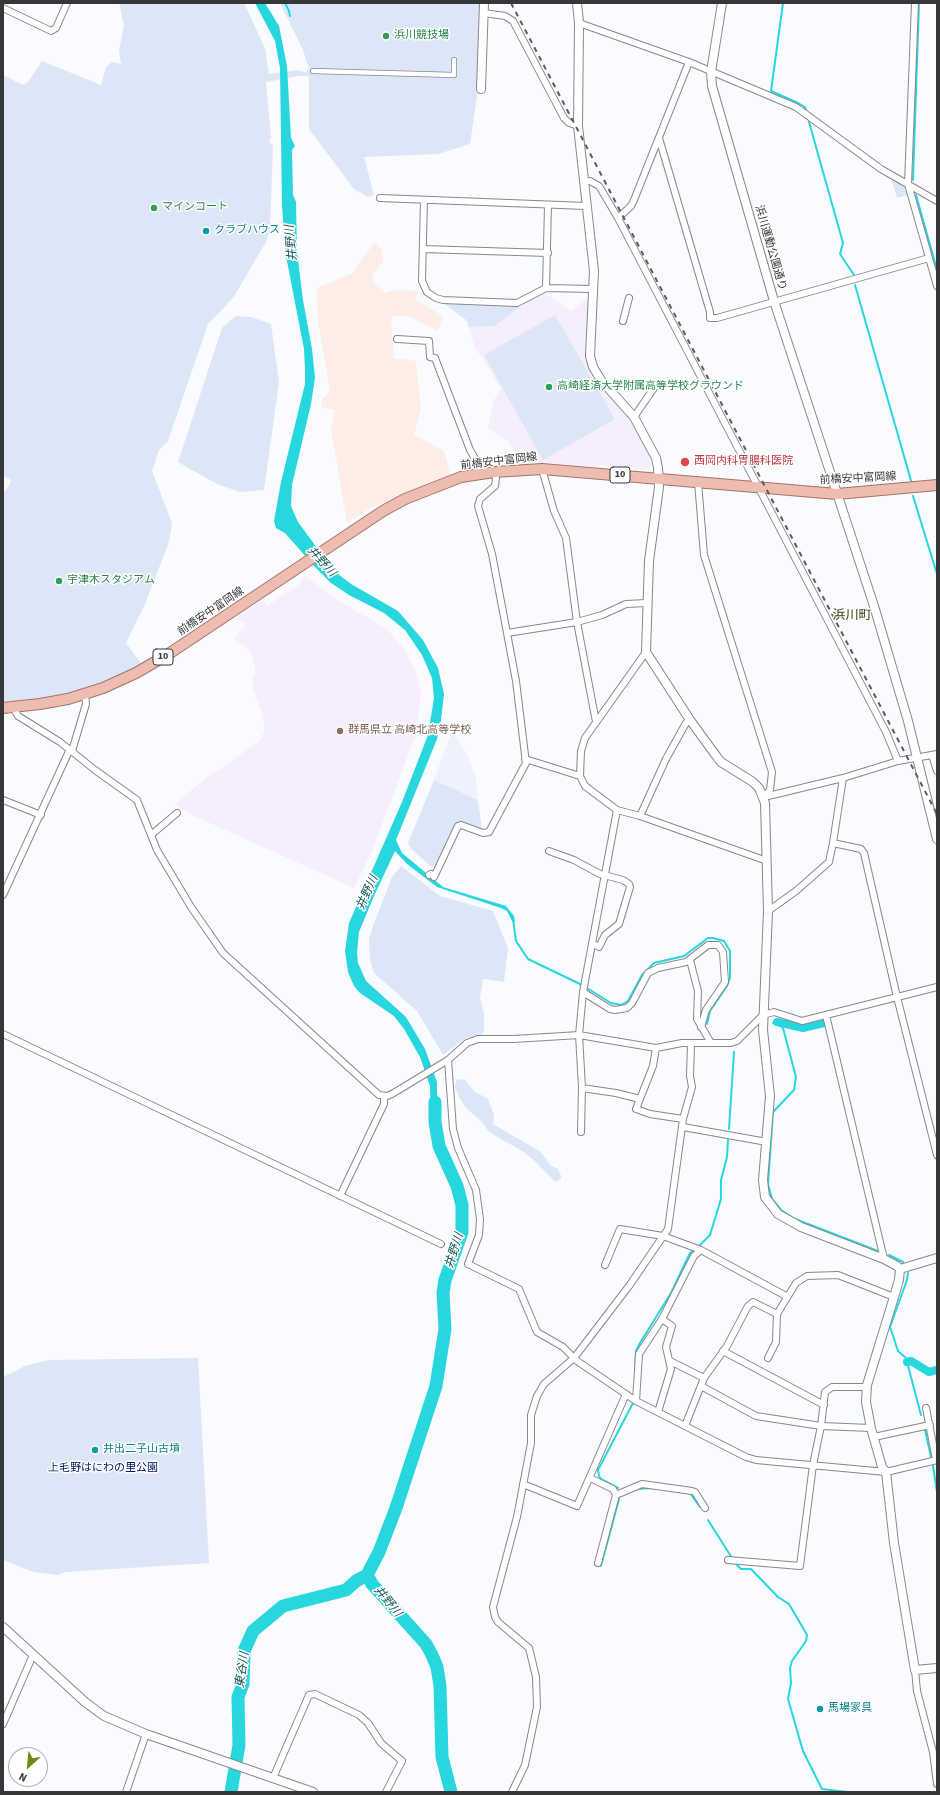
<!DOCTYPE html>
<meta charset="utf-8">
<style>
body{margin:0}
#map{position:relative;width:940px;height:1795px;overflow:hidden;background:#f9fbfe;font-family:"Source Sans 3",sans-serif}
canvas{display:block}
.frame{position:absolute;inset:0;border:4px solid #363739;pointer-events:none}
.north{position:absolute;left:8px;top:1747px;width:40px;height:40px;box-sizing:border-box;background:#fff;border:1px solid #afafb0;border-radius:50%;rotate:207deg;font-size:11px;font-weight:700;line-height:16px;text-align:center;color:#363739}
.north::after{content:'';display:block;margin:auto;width:14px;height:18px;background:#6b8d14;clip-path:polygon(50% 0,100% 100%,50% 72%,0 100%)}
</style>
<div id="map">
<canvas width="940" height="1795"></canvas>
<div class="frame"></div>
<div class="north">N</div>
</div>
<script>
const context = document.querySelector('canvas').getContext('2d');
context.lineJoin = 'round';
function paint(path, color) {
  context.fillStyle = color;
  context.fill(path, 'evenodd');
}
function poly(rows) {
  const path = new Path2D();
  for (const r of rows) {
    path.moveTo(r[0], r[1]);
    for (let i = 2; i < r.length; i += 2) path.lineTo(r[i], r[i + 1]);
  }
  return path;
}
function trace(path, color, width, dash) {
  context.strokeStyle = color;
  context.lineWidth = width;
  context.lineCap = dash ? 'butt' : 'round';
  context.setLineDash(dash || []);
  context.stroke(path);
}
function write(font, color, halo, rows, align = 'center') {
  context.font = font + ' "Source Sans 3","Noto Sans JP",sans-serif';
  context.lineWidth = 3;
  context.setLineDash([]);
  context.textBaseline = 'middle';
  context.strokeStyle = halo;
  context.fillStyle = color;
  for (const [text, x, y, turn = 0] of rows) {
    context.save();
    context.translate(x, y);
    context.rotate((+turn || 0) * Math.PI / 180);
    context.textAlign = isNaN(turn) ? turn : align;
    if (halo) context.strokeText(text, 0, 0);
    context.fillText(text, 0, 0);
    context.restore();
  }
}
paint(poly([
 [374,243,382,250,383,261,372,275,376,285,384,293,396,290,418,291,416,300,443,316,438,331,415,319,404,315,391,317,394,358,416,361,421,410,414,435,444,451,451,477,374,506,347,523,331,428,335,412,334,410,321,407,322,400,330,390,318,322,317,288,351,274]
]), '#fcede7');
paint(poly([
 [452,731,466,752,476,778,478,800,434,780]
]), '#edf2fd');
paint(poly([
 [542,293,548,295,571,311,591,296,586,345,587,354,632,419,650,457,652,464,650,469,634,470,633,468,600,465,598,467,528,462,515,451,507,440,488,428,493,402,501,388,482,357,475,349,469,327,495,326,520,307],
 [304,575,339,601,387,629,404,649,416,673,421,694,416,734,372,851,354,888,190,814,175,804,212,773,224,767,258,742,262,737,265,729,262,714,253,688,253,677,256,673,251,651,234,639,246,624,236,618,262,600,268,605,299,585]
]), '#f6edfd');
paint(poly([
 [119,3,244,3,265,48,269,74,299,70,305,72,309,69,303,50,280,3,481,3,477,96,470,144,438,154,364,157,374,195,368,197,354,189,309,129,309,76,300,76,266,82,271,137,269,142,273,145,270,229,266,242,233,298,208,324,168,441,159,450,152,471,172,523,169,542,145,604,126,643,142,665,129,674,84,691,38,701,6,703,3,702,3,493,9,486,11,480,3,476,3,75,23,85,28,82,42,61,101,85,106,67,112,62,121,64,119,50,124,25],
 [891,178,904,185,908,195,897,198],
 [442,302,520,307,495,326,469,327,466,320],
 [555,315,615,419,543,460,484,355],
 [236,316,251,317,271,324,279,382,264,490,240,492,217,484,178,462,222,328],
 [434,780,478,800,482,831,461,822,457,822,437,864,432,867,411,849,408,843],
 [401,866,440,896,493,911,508,948,504,982,483,979,480,998,484,1014,484,1029,482,1036,473,1036,464,1039,443,1055,417,1011,374,973,370,960,369,939,373,926,392,877],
 [457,1079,465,1080,475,1092,488,1099,494,1115,493,1124,541,1152,550,1165,558,1169,562,1178,555,1182,536,1162,522,1151,489,1132,482,1122,466,1108,459,1097,455,1087],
 [198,1358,209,1563,65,1572,58,1575,33,1572,3,1560,3,1377,25,1366,48,1360]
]), '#dde6f7');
paint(poly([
 [255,3,265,3,279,26,287,66,291,138,295,146,292,150,293,195,296,202,297,252,303,300,312,349,315,378,311,404,292,485,291,506,298,522,334,571,351,584,398,611,423,640,438,668,444,694,441,720,437,739,396,840,402,853,443,887,506,906,514,916,515,922,512,921,507,911,501,908,437,887,407,864,395,851,374,896,359,932,357,953,358,963,366,981,406,1017,425,1049,437,1082,437,1120,431,1121,430,1086,420,1057,404,1029,394,1016,360,993,354,986,348,972,345,951,349,923,402,802,428,735,434,698,432,678,422,655,405,630,384,613,349,595,331,583,315,567,285,533,276,528,274,521,281,482,305,384,305,370,304,349,286,256,282,206,280,68,275,41]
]), '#28d7de');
trace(poly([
 [285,3,289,11,290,16],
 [783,3,771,91,798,103,805,107,806,111],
 [809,122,843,243,840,254,854,275],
 [913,180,919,3],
 [916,195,937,270],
 [855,285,912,484],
 [913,496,937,574],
 [513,919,516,941,528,959,582,985,611,1003,621,1005,628,1001,642,975,654,963,684,956,708,938,713,938,724,941,730,951,730,978,727,986,710,1011,707,1024],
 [773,1023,777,1022,783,1028,796,1077,794,1090,773,1112,768,1184,772,1199,781,1210,795,1219,878,1251],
 [729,1129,734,1052],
 [700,1245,710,1235,721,1199,721,1180,727,1157,728,1140],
 [889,1255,903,1262],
 [908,1273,907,1280,890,1327,898,1351,906,1358,921,1415],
 [635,1369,636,1351,640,1343,671,1293,690,1253,694,1250],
 [925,1430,931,1457],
 [933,1466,937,1492],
 [618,1488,601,1479,599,1476,598,1470,633,1403],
 [637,1489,652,1488],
 [690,1493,700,1507],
 [708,1520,732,1558],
 [735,1563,741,1569,751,1569,778,1597,789,1604,807,1635,806,1641,792,1661,790,1668,791,1683,788,1699,790,1706,803,1751,822,1789,847,1792],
 [601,1566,619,1499]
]), '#28d7de', 2);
trace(poly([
 [777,1022,803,1028,824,1023],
 [907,1362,911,1361,929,1372,937,1370]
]), '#28d7de', 8);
trace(poly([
 [367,1575,379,1552,396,1508,436,1386,445,1329,443,1293,445,1280,462,1232,462,1205,457,1186,439,1146,435,1122,435,1102],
 [367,1575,372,1584,426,1644,432,1655,437,1667,440,1686,442,1757,451,1792],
 [231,1792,239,1745,238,1697,243,1684,244,1651,253,1631,283,1606,346,1590,356,1581,367,1575]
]), '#28d7de', 13);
const pedestrian = poly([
 [313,71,454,75,454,60]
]);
const minor = poly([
 [915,3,908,184,937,286],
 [3,8,51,31,56,28,67,3],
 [484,13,505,16,513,21,564,118,569,123,578,126],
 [579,23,689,62,796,107,881,169,937,201],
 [659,138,710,312,710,318,717,318,929,258],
 [584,181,590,181,599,186,618,218,886,732,898,761],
 [380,198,586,206],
 [424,200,422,281,427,292,436,298,443,300,517,303,546,288,593,289],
 [618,218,631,206,634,200,689,62],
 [423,249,548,253],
 [546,288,548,205],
 [623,321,629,298],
 [397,339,429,341,430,357,435,358,470,450,484,474],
 [634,417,656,385],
 [542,469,554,511,566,538,577,622,596,722],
 [698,482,704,555,772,772,770,790,763,797],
 [507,633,577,622,602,615,626,604,647,603],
 [13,707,18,716,60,742,95,770,137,800,157,850,191,907,223,953,379,1095,387,1096,392,1094,448,1060,467,1043,478,1039,514,1039,579,1035,656,1048,682,1043,731,1043,737,1041,763,1015,774,1012,802,1021,937,987],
 [72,751,86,704,85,694],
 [932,755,937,771],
 [525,759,580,776],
 [764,797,843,778,898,761,937,754],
 [3,800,41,815],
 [617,810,640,816,767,861],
 [640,816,666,759,686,723,690,720],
 [151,835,177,813],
 [833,843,861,849,864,853,897,997,937,1155],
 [549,851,574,860,600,874,623,880,629,884,630,887,619,924,605,935,599,947,593,944],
 [429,875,431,874],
 [434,877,458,826,461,825,483,833,489,832,526,763,516,681,507,633,492,554,478,506,480,499,495,486,496,478,494,472],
 [3,895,70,749],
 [768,911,796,891,829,862,833,843,843,778],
 [690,960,698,991,697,1019,711,1043],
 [583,992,610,1009,615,1010,627,1008,632,1003,648,973,658,968,686,962,708,945,718,945,723,952,725,982,706,1010,701,1027],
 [826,1015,884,1259],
 [3,1034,441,1244],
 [656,1048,653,1066,636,1109,650,1114,683,1119],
 [448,1060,453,1129,458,1148,476,1190,480,1219,479,1235,468,1264,519,1289,537,1332,563,1347,577,1361,636,1401,746,1457,756,1460,886,1472,937,1460],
 [582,1088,616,1093,640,1099],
 [683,1127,767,1142],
 [581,1132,582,1088,579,1035,583,992,617,810,585,786,580,776,581,751,585,738,646,652],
 [340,1196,384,1104,384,1096],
 [605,1265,620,1229,663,1236,701,1250,786,1296],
 [723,1351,824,1405],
 [768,1358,776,1342,777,1314,796,1283,807,1276,838,1275,894,1297],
 [670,1361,704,1378],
 [701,1386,756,1416,821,1426,871,1428],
 [636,1401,639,1354,662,1319,694,1256,701,1250],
 [926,1408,936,1460],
 [658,1412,671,1369,666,1347,672,1326,662,1319],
 [685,1426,704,1378,727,1346,748,1306,753,1302,777,1314],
 [874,1437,930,1425],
 [590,1478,613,1489,616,1495,598,1563],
 [523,1484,577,1506,626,1394],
 [616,1495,642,1484,692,1491,695,1492,705,1508],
 [728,1560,800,1566,813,1465,821,1426,825,1392,832,1387,866,1387],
 [915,1670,917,1691,933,1752,937,1784],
 [3,1724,33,1655],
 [273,1778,309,1695,315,1694,359,1715,368,1723,381,1743,402,1761,386,1792],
 [126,1792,146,1734],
 [512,1792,525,1765,537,1707,536,1677,529,1648,498,1622,495,1617,493,1607,517,1517,531,1443,531,1415,537,1396,544,1384,574,1358,629,1286,668,1229,683,1119,692,1087,690,1076,691,1044]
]);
const tertiary = poly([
 [577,3,579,23,578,126,594,271,590,356,593,367,601,380,634,417,656,458,658,468,659,487,649,561,646,652,690,720,717,757,721,762,753,782,759,788,765,803,768,911,763,1030,770,1096,763,1180,765,1197,778,1214,801,1227,884,1259,897,1266,900,1269,899,1280,894,1297,867,1385,866,1402,871,1428,882,1467,886,1472,894,1543,915,1670,937,1668],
 [722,3,711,72,712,86,774,301,874,606,908,721,937,839],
 [481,89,484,3],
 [900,1269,937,1258],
 [3,1627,85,1702,104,1716,146,1734,313,1792]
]);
const primary = poly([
 [3,708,40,704,68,699,103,688,136,673,167,655,383,511,405,499,461,477,494,472,542,469,837,494,937,485]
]);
trace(pedestrian, '#85888e', 6);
trace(minor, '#85888e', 8);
trace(tertiary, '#85888e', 10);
trace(primary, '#a57266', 12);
trace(pedestrian, '#fff', 4.5);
trace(minor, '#fff', 6);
trace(tertiary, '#fff', 8);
trace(primary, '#edbdb2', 10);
trace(poly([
 [511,3,937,814]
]), '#5b5c5e', 2, [5, 5]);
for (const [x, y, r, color] of [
 [386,36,4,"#2e9e5b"],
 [154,208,4,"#2e9e5b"],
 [206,231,4,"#0f9aa8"],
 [549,387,4,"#2e9e5b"],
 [685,462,5,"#e0444e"],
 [59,581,4,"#2e9e5b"],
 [340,731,4,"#8d6e63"],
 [95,1450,4,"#0f9aa8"],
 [820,1709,4,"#0f9aa8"]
]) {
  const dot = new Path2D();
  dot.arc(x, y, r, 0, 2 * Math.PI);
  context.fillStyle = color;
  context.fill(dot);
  trace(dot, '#fff', 1.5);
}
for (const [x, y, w] of [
 [620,475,20],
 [163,657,20]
]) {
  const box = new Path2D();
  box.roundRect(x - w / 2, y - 8, w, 16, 3);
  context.fillStyle = '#fff';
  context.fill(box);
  trace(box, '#363739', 1);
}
write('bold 10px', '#363739', null, [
 ["10",620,475],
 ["10",163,657]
]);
write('11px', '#27864d', '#fff', [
 ["浜川競技場",394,36],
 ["マインコート",162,208],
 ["高崎経済大学附属高等学校グラウンド",557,387],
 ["宇津木スタジアム",67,581]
], 'left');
write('11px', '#0d838f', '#fff', [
 ["クラブハウス",214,231],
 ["井出二子山古墳",103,1450],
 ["馬場家具",828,1709]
], 'left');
write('11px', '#363739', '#fff', [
 ["浜川運動公園通り",770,248,74],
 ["前橋安中富岡線",499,462,-7],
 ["前橋安中富岡線",858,479,-3],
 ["前橋安中富岡線",211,612,-34]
]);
write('11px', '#be3a42', '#fff', [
 ["西岡内科胃腸科医院",694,462]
], 'left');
write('11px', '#785e54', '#fff', [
 ["群馬県立 高崎北高等学校",348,731]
], 'left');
write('11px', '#032168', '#fff', [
 ["上毛野はにわの里公園",103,1469]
]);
write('italic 12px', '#125659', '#fff', [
 ["井野川",292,243,-95],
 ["井野川",321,562,48],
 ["井野川",368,893,-66],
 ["井野川",455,1251,-72],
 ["井野川",387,1602,50],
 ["東谷川",243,1670,-82]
]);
write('13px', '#33440d', '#fff', [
 ["浜川町",852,616]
]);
</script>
